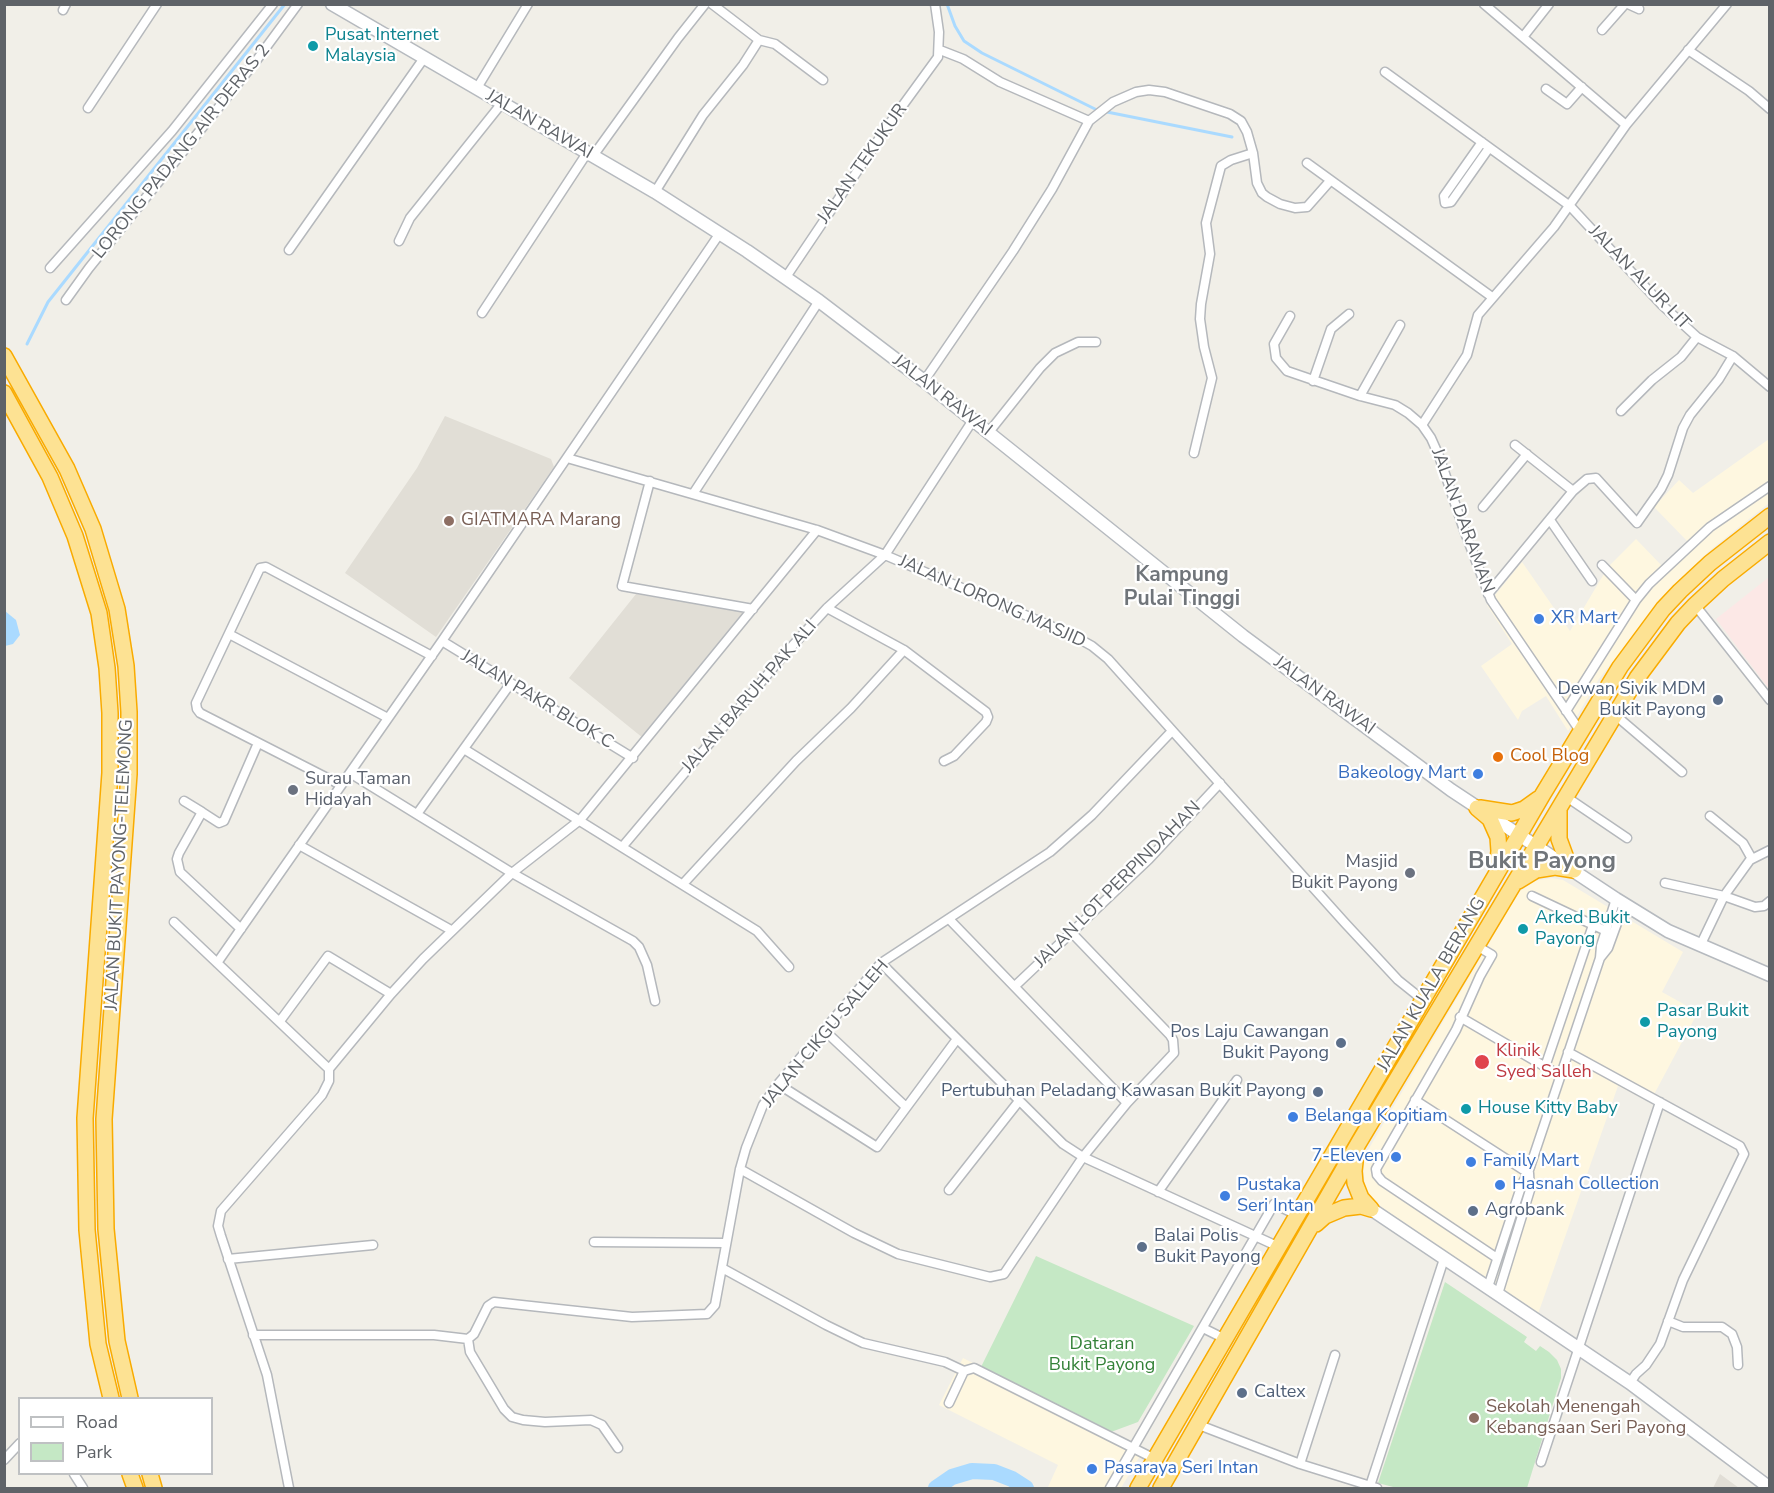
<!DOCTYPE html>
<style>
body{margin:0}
#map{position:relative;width:1774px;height:1493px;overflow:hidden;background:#f1efe8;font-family:"Nunito Sans",sans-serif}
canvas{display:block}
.frame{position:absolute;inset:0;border:6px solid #5f6368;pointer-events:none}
.legend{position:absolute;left:18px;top:1397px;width:195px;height:78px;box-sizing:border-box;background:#fff;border:2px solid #bfc1c3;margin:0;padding:8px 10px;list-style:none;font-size:18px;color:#5f6368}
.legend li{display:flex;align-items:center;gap:12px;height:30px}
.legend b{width:30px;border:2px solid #bfc1c3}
</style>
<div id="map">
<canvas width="1774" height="1493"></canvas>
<div class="frame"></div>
<ul class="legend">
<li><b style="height:8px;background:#fff"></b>Road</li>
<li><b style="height:16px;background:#c5e8c5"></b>Park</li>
</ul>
</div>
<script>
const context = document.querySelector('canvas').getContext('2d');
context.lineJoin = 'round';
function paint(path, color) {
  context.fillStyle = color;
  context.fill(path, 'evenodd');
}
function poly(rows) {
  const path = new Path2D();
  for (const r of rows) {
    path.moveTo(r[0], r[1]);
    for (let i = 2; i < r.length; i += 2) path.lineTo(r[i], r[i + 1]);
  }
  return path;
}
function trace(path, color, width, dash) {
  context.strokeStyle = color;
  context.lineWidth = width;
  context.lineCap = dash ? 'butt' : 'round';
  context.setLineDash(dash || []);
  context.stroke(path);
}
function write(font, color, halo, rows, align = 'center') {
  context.font = font + ' "Nunito Sans",sans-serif';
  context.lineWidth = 4.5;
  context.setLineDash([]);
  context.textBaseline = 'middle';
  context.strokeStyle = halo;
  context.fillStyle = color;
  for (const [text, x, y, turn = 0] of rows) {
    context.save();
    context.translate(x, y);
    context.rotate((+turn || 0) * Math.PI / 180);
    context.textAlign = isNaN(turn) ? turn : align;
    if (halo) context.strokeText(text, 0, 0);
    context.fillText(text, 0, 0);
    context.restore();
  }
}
paint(poly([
 [1769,439,1769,503,1708,552,1654,609,1599,679,1568,731,1546,696,1522,711,1518,720,1481,666,1512,644,1487,605,1522,562,1570,631,1608,567,1636,539,1664,568,1689,543,1654,507,1679,480,1693,493],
 [1552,878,1563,880,1683,952,1662,992,1698,1012,1650,1102,1618,1086,1538,1314,1377,1204,1365,1188,1363,1164,1368,1150,1519,892,1534,881],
 [963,1358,1144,1449,1121,1488,1050,1488,1048,1487,1058,1465,939,1405]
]), '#fef7e0');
paint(poly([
 [445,416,551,459,554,467,436,637,345,573,417,468],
 [636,594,744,612,643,738,569,678],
 [1720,1474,1739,1488,1713,1488]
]), '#e1ded6');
paint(poly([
 [1769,577,1769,689,1716,619]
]), '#fce8e6');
paint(poly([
 [1036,1256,1194,1326,1138,1422,1111,1432,981,1367],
 [1445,1282,1527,1337,1524,1342,1536,1351,1540,1346,1549,1352,1557,1360,1561,1369,1561,1378,1527,1488,1397,1488,1378,1483]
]), '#c5e8c5');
paint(poly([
 [5,611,16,620,20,635,13,644,5,646]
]), '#aadaff');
trace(poly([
 [947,4,955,26,964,41,982,53,1097,110,1232,137],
 [27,344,48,302,285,4]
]), '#aadaff', 3);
trace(poly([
 [936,1488,952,1477,972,1471,994,1472,1012,1479,1026,1488]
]), '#aadaff', 16);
const street = poly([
 [712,4,759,40],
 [1484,4,1626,125],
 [1628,4,1639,9],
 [63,10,66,4],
 [1602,30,1625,4],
 [1523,37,1549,4],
 [940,50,963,59,1000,82,1089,121],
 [1688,50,1749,91,1770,109],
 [1385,72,1570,206,1662,305,1697,337,1733,356,1770,387],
 [477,88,528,4],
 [1546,89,1567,104,1582,87],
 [88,108,157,4],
 [1482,142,1444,196,1445,203,1451,202,1489,148],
 [593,156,678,38,705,4],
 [1307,163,1492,297],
 [655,192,703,115,743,65,759,40,775,44,823,80],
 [399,241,410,218,502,103],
 [289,250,424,58],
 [50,268,172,131,273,4],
 [786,277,887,127,938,57,939,32,935,4],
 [66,300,89,268,256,61,298,4],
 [482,313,587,153],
 [1290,316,1274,344,1276,358,1287,371,1360,396,1395,405,1408,413,1422,425,1431,438,1439,456,1464,530,1491,600,1580,731],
 [924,381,1013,251,1052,189,1089,121,1113,102,1136,92,1149,90,1165,92,1230,114,1241,121,1247,132,1253,153,1257,183,1262,193,1267,197,1280,204,1295,208,1307,207,1330,181],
 [1313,381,1331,329,1349,314],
 [1360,396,1400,325],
 [1621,411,1652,380,1681,357,1697,337],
 [1422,425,1467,355,1478,315,1554,227,1626,125,1727,4],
 [989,432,1040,368,1055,353,1078,342,1096,342],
 [1515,445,1573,491],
 [1194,453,1212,378,1204,347,1200,319,1201,304,1210,254,1206,223,1221,166,1231,160,1253,153],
 [567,458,817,530,885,555,1074,636,1092,646,1108,659,1345,923,1398,980,1423,1000],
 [650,481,622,586,753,609],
 [693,494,819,301],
 [1483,507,1527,454],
 [1550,520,1592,581],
 [1602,565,1636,600],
 [1488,594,1573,491,1587,479,1596,478,1637,523,1661,489,1668,475,1683,428,1690,415,1719,379,1733,356],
 [1695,605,1770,700],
 [827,608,904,650,986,712,988,717,986,722,954,756,944,761],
 [229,634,388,718],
 [442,641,633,758],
 [1566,711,1636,600,1649,584,1710,527,1770,486],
 [1614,714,1682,772],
 [464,749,757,931,789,967],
 [350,773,512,873,633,941,639,947,647,965,655,1001],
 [341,785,200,713,197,709,196,703,260,568,266,567,432,656],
 [1565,796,1627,838],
 [184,801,202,812],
 [417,814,511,683],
 [1710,816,1743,843,1752,859],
 [299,845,451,930],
 [623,846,784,655,827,608,885,555,973,420],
 [1665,883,1724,896,1755,907,1764,906,1770,901],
 [683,884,796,761,851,708,904,650],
 [1532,896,1606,931],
 [949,919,1127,1103],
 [174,922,329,1069],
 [241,929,180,872,177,859,179,853,202,812,219,823,224,821,258,743],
 [1477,946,1492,955,1480,976,1456,1030,1376,1169,1377,1175,1382,1181,1497,1258],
 [1700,946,1724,896,1750,860,1770,850],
 [1600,958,1608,948,1624,904],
 [217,963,442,641,720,233],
 [881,963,1063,1144,1083,1157,1279,1247],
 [1015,986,1149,859,1220,783],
 [1460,1017,1561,1076],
 [280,1021,328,956,391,994],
 [825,1031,906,1107],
 [1568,1052,1740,1146,1744,1154,1683,1280,1660,1344,1646,1365,1636,1374,1630,1383],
 [1545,1067,1593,925],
 [778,1084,877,1147,957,1039],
 [1415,1100,1528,1173],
 [740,1169,854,1233,898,1254,990,1277,1004,1274,1083,1157,1127,1103,1174,1053,1173,1040,1170,1035,1071,932],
 [949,1190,1019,1101],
 [1158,1192,1237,1080],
 [594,1242,726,1243],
 [228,1259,373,1245],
 [722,1268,826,1325,863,1343,945,1362,964,1371],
 [1488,1287,1522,1184,1528,1173,1600,958,1601,946,1616,899],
 [1498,1294,1530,1190,1529,1173],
 [1668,1321,1683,1327,1722,1327,1732,1334,1737,1347,1738,1365],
 [1203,1328,1225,1339],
 [253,1335,434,1335,468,1339,474,1334,488,1306,494,1302,632,1317,707,1314,715,1305,740,1169,746,1148,763,1105,778,1084,881,963,1050,852,1092,815,1172,731],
 [468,1339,470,1352,504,1409,512,1417,523,1420,545,1422,591,1420,602,1425,618,1448],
 [949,1403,964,1371,974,1368,1155,1459],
 [1199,1425,1300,1464,1377,1488],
 [4,1460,20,1443],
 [1541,1462,1660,1102],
 [1300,1464,1335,1355],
 [74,1474,83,1488],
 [1370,1486,1444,1259],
 [289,1488,267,1375,221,1236,218,1226,221,1211,322,1095,329,1081,329,1069,391,994,423,959,512,873,580,820,817,530],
 [1110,1488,1274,1204,1297,1215]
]);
const secondary = poly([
 [332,4,655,192,747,251,819,301,924,381,1243,636,1451,790,1616,899,1668,931,1770,975],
 [1371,1209,1630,1383,1770,1488]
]);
const highway = poly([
 [4,356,67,469,93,529,117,609,126,666,129,712,129,774,104,1119,106,1229,117,1341,130,1398],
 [4,393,50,477,75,536,99,613,107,668,110,713,110,773,85,1118,87,1230,98,1344,111,1398],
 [1477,808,1490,819,1498,837,1499,851,1497,869],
 [1480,808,1512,813,1524,809,1538,799],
 [1559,811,1559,839,1566,858,1574,870],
 [1518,881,1536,870,1555,867,1574,870],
 [1356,1153,1354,1171,1355,1183,1361,1198,1371,1209],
 [1316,1224,1325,1216,1344,1208,1361,1206,1371,1209],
 [130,1474,135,1488],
 [150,1474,154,1488],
 [1138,1488,1543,794,1620,667,1663,609,1680,591,1710,563,1770,516],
 [1161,1488,1358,1144,1637,678,1678,623,1695,605,1723,579,1770,542]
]);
trace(street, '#b5b8bc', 11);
trace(secondary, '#b6babf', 15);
trace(highway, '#f9ab00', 18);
trace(street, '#fff', 8);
trace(secondary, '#fff', 12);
trace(highway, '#fde293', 15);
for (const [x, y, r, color] of [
 [313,46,6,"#0f9aa8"],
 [449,521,6,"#8d6e63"],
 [1539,619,6,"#3f7fe0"],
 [1718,700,6,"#5c6f8a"],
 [1498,757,6,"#e8710a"],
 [1478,774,6,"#3f7fe0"],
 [293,790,6,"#6b7280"],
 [1410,873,6,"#6b7280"],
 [1523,929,6,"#0f9aa8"],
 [1645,1022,6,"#0f9aa8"],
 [1341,1043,6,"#5c6f8a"],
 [1482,1062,8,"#e0444e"],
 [1318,1092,6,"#5c6f8a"],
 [1466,1109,6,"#0f9aa8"],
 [1293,1117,6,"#3f7fe0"],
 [1396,1157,6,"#3f7fe0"],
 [1471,1162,6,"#3f7fe0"],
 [1500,1185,6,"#3f7fe0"],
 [1225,1196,6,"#3f7fe0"],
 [1473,1211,6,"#5c6f8a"],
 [1142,1247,6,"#5c6f8a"],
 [1242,1393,6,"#5c6f8a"],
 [1474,1418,6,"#8d6e63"],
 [1092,1469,6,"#3f7fe0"]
]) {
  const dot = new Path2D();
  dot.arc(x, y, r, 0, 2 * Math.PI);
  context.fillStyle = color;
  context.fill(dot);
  trace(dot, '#fff', 2);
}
write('18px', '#0d838f', '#fff', [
 ["Pusat Internet",325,36],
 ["Malaysia",325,57],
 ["Arked Bukit",1535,919],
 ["Payong",1535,940],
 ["Pasar Bukit",1657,1012],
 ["Payong",1657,1033],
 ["House Kitty Baby",1478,1109]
], 'left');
write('18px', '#5f6368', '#fff', [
 ["JALAN RAWAI",539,125,30],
 ["LORONG PADANG AIR DERAS 2",182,152,-51],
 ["JALAN TEKUKUR",863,164,-55],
 ["JALAN ALUR LIT",1639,278,46],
 ["JALAN RAWAI",942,396,38],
 ["JALAN DARAMAN",1462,521,70],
 ["JALAN LORONG MASJID",992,602,24],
 ["JALAN RAWAI",1324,696,36],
 ["JALAN BARUH PAK ALI",750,697,-49],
 ["JALAN PAKR BLOK C",537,700,31],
 ["JALAN BUKIT PAYONG-TELEMONG",120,865,-87],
 ["JALAN LOT PERPINDAHAN",1118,885,-45],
 ["JALAN KUALA BERANG",1432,985,-60],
 ["JALAN CIKGU SALLEH",826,1034,-50]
]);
write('18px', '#785e54', '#fff', [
 ["GIATMARA Marang",461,521],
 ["Sekolah Menengah",1486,1408],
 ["Kebangsaan Seri Payong",1486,1429]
], 'left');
write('18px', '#366cbe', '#fff', [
 ["XR Mart",1551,619],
 ["Bakeology Mart",1466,774,"right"],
 ["Belanga Kopitiam",1305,1117],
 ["7-Eleven",1384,1157,"right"],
 ["Family Mart",1483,1162],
 ["Hasnah Collection",1512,1185],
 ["Pustaka",1237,1186],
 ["Seri Intan",1237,1207],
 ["Pasaraya Seri Intan",1104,1469]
], 'left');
write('18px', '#4e5e75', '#fff', [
 ["Dewan Sivik MDM",1706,690],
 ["Bukit Payong",1706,711],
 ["Pos Laju Cawangan",1329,1033],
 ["Bukit Payong",1329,1054],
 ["Pertubuhan Peladang Kawasan Bukit Payong",1306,1092],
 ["Agrobank",1485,1211,"left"],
 ["Balai Polis",1154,1237,"left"],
 ["Bukit Payong",1154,1258,"left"],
 ["Caltex",1254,1393,"left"]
], 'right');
write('18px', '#c56008', '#fff', [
 ["Cool Blog",1510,757]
], 'left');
write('18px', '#5b616d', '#fff', [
 ["Surau Taman",305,780],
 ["Hidayah",305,801],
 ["Masjid",1398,863,"right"],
 ["Bukit Payong",1398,884,"right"]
], 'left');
write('18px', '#be3a42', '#fff', [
 ["Klinik",1496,1052],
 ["Syed Salleh",1496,1073]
], 'left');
write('18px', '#348238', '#fff', [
 ["Dataran",1102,1345],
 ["Bukit Payong",1102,1366]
]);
write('bold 21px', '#70757a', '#fff', [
 ["Kampung",1182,576],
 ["Pulai Tinggi",1182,600]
]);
write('bold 24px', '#70757a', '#fff', [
 ["Bukit Payong",1542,862]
]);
</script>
